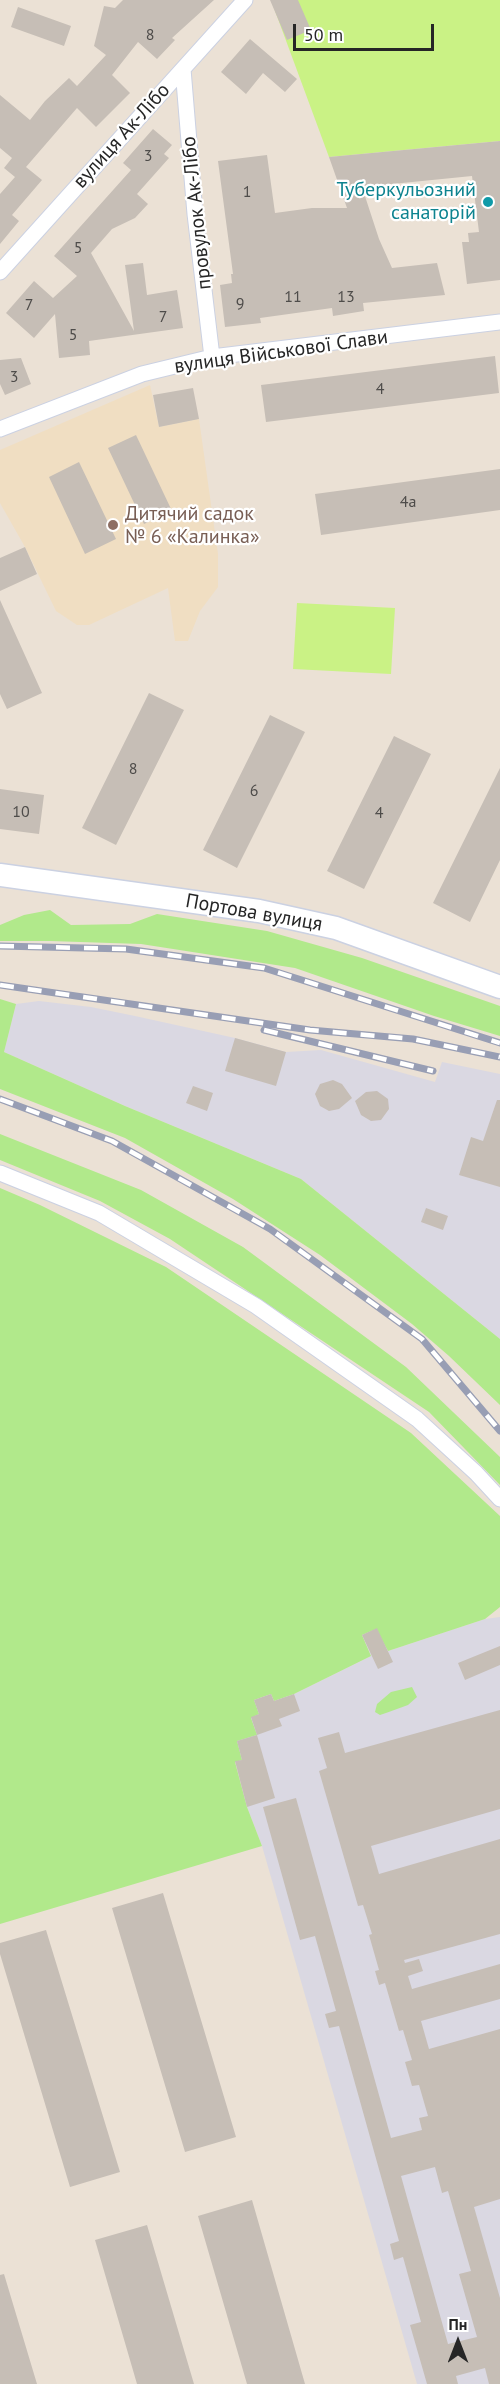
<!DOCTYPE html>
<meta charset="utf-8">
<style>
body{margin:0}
#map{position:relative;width:500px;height:2384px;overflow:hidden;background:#ebe1d5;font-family:"PT Sans",sans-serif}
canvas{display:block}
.north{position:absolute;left:428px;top:2312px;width:60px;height:60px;-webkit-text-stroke:4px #fff;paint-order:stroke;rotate:0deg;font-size:16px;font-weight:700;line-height:24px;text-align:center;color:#262626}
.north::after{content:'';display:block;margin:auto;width:21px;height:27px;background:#262626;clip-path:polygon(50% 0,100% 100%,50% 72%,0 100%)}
.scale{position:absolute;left:293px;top:24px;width:141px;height:27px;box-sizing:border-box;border:3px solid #262626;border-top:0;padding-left:8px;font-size:18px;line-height:21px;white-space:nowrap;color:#262626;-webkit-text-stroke:4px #fff;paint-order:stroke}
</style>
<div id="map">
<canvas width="500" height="2384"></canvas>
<div class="north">Пн</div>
<div class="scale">50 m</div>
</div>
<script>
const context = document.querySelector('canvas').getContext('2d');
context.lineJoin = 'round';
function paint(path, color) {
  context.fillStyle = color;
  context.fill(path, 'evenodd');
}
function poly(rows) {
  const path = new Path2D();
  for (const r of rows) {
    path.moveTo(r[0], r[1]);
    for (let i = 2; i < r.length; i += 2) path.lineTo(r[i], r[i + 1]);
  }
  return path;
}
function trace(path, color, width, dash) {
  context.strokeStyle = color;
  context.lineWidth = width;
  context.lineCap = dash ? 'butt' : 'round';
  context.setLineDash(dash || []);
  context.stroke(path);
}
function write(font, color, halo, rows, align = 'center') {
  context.font = font + ' "PT Sans",sans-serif';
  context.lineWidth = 4.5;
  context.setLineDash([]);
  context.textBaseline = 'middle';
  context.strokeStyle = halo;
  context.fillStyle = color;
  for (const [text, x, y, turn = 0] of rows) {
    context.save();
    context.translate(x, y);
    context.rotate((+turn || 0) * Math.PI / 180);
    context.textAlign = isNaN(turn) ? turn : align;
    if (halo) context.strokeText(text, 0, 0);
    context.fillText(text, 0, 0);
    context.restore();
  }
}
paint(poly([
 [39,1001,91,1007,135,1016,235,1038,286,1052,321,1050,435,1082,442,1062,500,1074,500,1339,301,1179,125,1106,4,1052,16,1004],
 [500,1617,500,2384,417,2384,262,1846,247,1807,235,1761,237,1741,251,1717,254,1700,271,1694,274,1701,294,1694,371,1656,362,1635,377,1628,388,1651,485,1619]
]), '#dad8e2');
paint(poly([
 [150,385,159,427,199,419,218,554,218,587,200,611,188,641,175,641,168,588,89,625,77,625,56,611,25,547,0,503,0,450]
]), '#f0dec2');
paint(poly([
 [50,910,71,925,130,924,157,914,267,931,362,958,500,1006,500,1036,434,1016,295,968,141,944,50,941,0,941,0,925,24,915],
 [0,999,16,1004,4,1052,125,1106,301,1179,500,1339,500,1405,449,1356,412,1324,320,1255,233,1199,125,1138,0,1089],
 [0,1134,141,1190,243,1247,406,1367,500,1457,500,1485,429,1412,170,1239,100,1201,0,1160],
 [0,1188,40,1205,166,1267,411,1433,500,1516,500,1607,485,1619,388,1651,376,1629,362,1635,371,1656,294,1694,274,1701,271,1694,254,1700,259,1714,251,1718,257,1735,237,1741,242,1760,235,1762,247,1807,262,1846,0,1924],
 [412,1687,417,1697,408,1705,386,1713,380,1715,375,1712,377,1704,391,1692]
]), '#b1e98b');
paint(poly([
 [271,0,500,0,500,141,329,157],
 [297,603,395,608,391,674,293,669]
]), '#caf285');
paint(poly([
 [123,0,214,0,172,38,175,40,157,59,138,42,112,75,130,93,96,127,77,108,26,167,42,180,12,215,19,221,0,244,0,194,15,177,4,168,12,158,0,148,0,95,30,120,45,101,69,78,77,86,106,55,94,46,104,6,115,8],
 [270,0,298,0,311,30,287,40],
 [18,7,71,26,64,46,11,27],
 [250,39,297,79,285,92,263,73,246,94,221,72],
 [153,129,172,145,164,154,169,158,137,194,148,204,135,218,112,229,91,253,134,331,125,265,143,263,147,295,177,290,183,328,89,341,90,355,59,358,55,314,34,338,6,313,34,281,53,298,77,276,54,256,131,170,123,163],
 [500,141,500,280,467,284,462,242,469,242,468,233,479,232,472,176,362,187,379,239,392,268,437,263,445,295,363,303,364,311,333,316,332,308,260,318,261,323,225,327,220,285,232,283,231,274,233,274,218,161,267,155,275,213,312,208,347,208,329,157],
 [495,356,499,393,266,422,261,385],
 [21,358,31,384,5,395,0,384,0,360],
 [193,388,199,419,159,427,153,395],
 [136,435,172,511,144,524,108,448],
 [79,462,116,539,85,554,49,477],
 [500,469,500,510,321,535,315,494],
 [25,547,37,574,0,591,0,558],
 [0,600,42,693,7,709,0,694],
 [149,693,184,710,116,845,82,828],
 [270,715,305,732,237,868,203,850],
 [394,736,431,754,364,889,327,871],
 [500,768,500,860,470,922,433,903],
 [0,789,44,795,39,834,0,829],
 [235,1038,286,1052,276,1086,225,1071],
 [333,1080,342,1084,352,1098,339,1109,329,1111,320,1106,315,1094,320,1084],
 [193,1086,213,1093,207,1111,186,1103],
 [377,1091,388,1099,389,1109,381,1120,371,1121,361,1115,355,1101,366,1092],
 [497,1100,500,1100,500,1187,459,1175,471,1137,483,1141],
 [426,1208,448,1216,443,1230,421,1222],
 [377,1628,393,1662,378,1669,362,1635],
 [500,1646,500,1665,465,1680,458,1663],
 [271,1694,274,1701,294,1694,300,1711,279,1719,282,1726,257,1735,251,1717,259,1714,254,1700],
 [500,1710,500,1809,371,1846,379,1874,500,1839,500,1934,404,1960,405,1963,419,1959,423,1971,408,1976,412,1989,500,1964,500,1999,421,2021,429,2049,500,2029,500,2199,474,2207,500,2298,500,2384,489,2384,485,2368,456,2376,458,2384,427,2384,410,2325,421,2322,403,2257,394,2260,390,2244,399,2241,339,2026,329,2028,325,2014,336,2011,315,1936,300,1940,263,1807,296,1798,391,2138,422,2130,419,2118,428,2116,419,2085,412,2086,405,2062,412,2060,403,2030,399,2031,385,1983,379,1985,375,1971,379,1970,369,1935,372,1934,363,1905,358,1906,319,1771,327,1768,318,1738,339,1732,345,1753],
 [435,2167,442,2193,448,2191,471,2271,459,2274,477,2337,448,2344,401,2176],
 [257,1735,275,1798,247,1807,235,1761,242,1760,237,1741],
 [163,1893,236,2137,185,2152,112,1908],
 [46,1930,120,2172,70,2187,0,1954,0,1943],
 [252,2200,305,2384,247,2384,198,2216],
 [147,2225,194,2384,137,2384,95,2240],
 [4,2274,37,2384,0,2384,0,2275]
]), '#c6beb6');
const street = poly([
 [183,69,195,214,212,357],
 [0,272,245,0],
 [0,429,142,374,212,357,500,322],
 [0,1173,99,1213,256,1306,417,1419,476,1473,500,1499]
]);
const secondary = poly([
 [0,875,259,911,336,928,500,987]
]);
trace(street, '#cbd1e2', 17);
trace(secondary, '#cbd1e2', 25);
trace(street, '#fff', 15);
trace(secondary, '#fff', 22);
const rail = poly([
 [0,946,126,949,264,968,500,1043],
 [0,985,310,1030,413,1039,500,1057],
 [264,1030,433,1071],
 [0,1099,112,1141,270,1229,422,1339,500,1431]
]);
trace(rail, '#989eb4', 7);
trace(rail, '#fff', 4.5, [14]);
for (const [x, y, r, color] of [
 [488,202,6,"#0f9aa8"],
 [113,525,6,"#8d6e63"]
]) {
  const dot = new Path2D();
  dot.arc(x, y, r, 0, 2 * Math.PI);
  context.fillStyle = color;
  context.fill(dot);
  trace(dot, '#fff', 2);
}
write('16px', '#4e4c4a', null, [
 ["8",150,35],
 ["3",148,156],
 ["1",247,192],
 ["5",78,248],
 ["11",293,297],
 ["13",346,297],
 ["9",240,304],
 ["7",29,305],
 ["7",163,317],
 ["5",73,335],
 ["3",14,377],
 ["4",380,389],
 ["4а",408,502],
 ["8",133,769],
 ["6",254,791],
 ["10",21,812],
 ["4",379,813]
]);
write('20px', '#262626', '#fff', [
 ["вулиця Ак-Лібо",122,136,-48],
 ["провулок Ак-Лібо",197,213,-96],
 ["вулиця Військової Слави",281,352,-8],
 ["Портова вулиця",254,913,10]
]);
write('20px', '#0d838f', '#fff', [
 ["Туберкульозний",476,190],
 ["санаторій",476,213]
], 'right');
write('20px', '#785e54', '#fff', [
 ["Дитячий садок",125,514],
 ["№ 6 «Калинка»",125,537]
], 'left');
</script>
